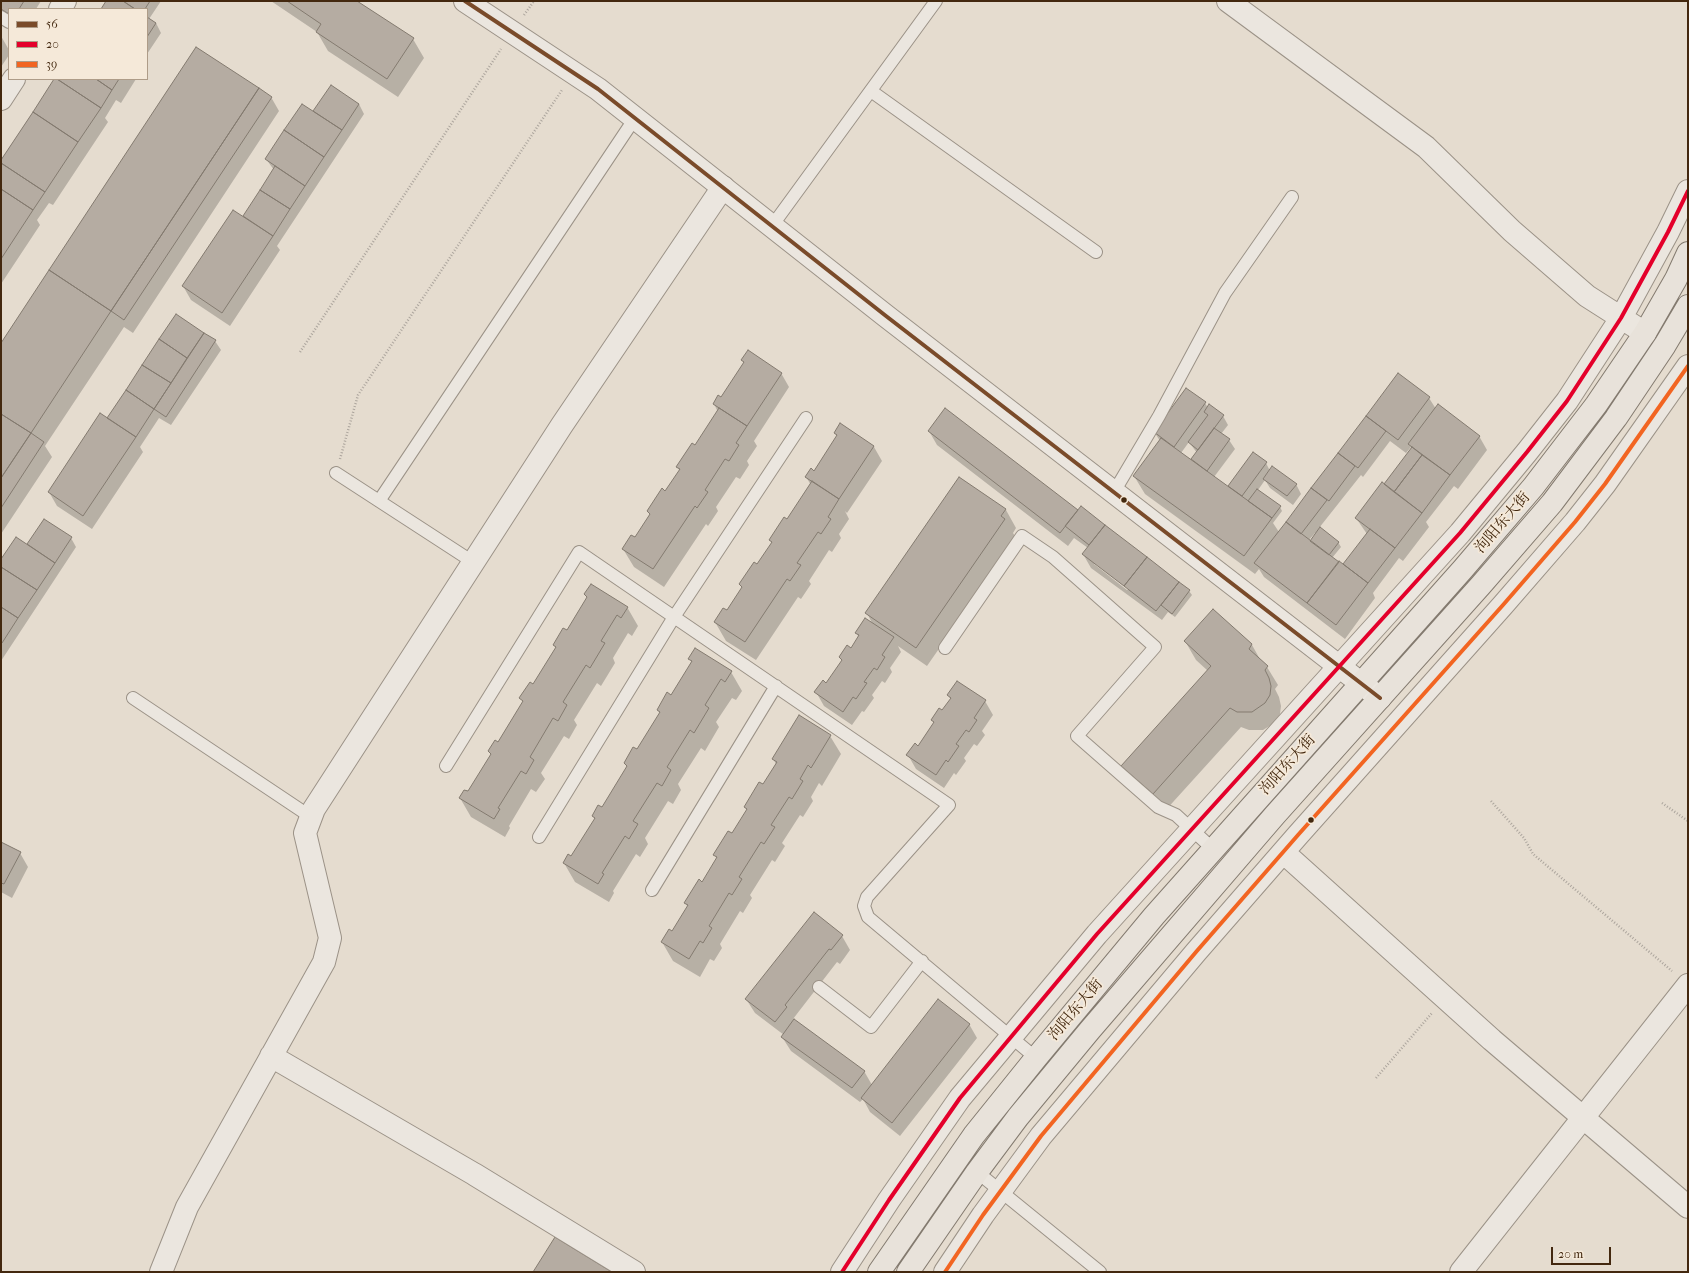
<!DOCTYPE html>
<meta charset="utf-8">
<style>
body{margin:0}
#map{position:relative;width:1689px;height:1273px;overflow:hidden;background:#e5dccf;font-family:"IM FELL French Canon",serif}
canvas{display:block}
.frame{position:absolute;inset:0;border:2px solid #43280f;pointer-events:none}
.legend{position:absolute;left:8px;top:8px;width:140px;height:72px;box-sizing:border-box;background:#f5e9d9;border:1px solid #ae9c88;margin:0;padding:5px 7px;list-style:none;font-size:12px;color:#43280f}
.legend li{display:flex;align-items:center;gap:8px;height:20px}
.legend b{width:20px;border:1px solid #ae9c88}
.scale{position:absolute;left:1551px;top:1247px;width:60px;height:18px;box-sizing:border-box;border:2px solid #43280f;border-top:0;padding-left:5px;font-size:12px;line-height:14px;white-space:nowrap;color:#43280f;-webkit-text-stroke:3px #f5e9d9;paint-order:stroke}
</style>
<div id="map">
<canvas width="1689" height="1273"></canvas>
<div class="frame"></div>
<ul class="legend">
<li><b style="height:5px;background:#7a4b2a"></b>56</li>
<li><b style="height:5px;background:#e4002b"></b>20</li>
<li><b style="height:5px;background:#f26522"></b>39</li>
</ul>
<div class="scale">20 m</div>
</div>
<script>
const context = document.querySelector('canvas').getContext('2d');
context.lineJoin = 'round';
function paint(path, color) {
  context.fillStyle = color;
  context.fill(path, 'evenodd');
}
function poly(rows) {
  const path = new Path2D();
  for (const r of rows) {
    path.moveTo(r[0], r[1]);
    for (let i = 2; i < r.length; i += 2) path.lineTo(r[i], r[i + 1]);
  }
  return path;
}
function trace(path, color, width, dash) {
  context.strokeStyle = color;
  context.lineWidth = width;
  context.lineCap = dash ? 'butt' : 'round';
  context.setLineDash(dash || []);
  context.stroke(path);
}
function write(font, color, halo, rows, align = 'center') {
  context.font = font + ' "IM FELL French Canon","Noto Serif SC",serif';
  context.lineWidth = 3.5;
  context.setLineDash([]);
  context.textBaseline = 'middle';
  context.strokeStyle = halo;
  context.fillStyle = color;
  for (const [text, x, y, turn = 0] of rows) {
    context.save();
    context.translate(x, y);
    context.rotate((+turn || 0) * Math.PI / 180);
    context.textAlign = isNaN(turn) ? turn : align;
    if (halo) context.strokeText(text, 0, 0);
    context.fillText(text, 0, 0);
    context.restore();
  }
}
paint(poly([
 [1,1,41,1,36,9,9,9,9,22,1,17],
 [107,1,161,1,149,19,156,23,161,33,147,54,147,9,101,9],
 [271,1,355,1,413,39,424,58,398,97,328,51,317,32],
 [1,36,9,50,9,55,1,67],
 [55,79,136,79,121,103,116,100,105,118,108,122,53,205,49,203,37,220,40,225,1,284,1,161],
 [331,86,359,104,364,114,277,246,280,250,230,326,191,300,183,286,246,220,244,216,274,170,266,159,314,112],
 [271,97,279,111,133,333,124,327,45,446,52,457,1,534,1,344],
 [176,315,215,341,221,350,171,425,159,418,140,447,143,452,92,529,57,506,49,492,107,419],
 [742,360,781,373,789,387,754,441,757,446,747,461,749,465,740,479,736,477,716,507,718,511,708,526,706,524,664,587,634,567,623,549,635,538,650,515,648,511,665,492,680,471,677,467,695,447,718,412,714,404,722,398,744,364],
 [1399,375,1429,398,1436,409,1479,436,1487,450,1458,489,1454,486,1426,522,1429,527,1403,561,1399,558,1373,593,1375,598,1345,639,1264,577,1259,569,1255,574,1145,494,1134,476,1160,441,1155,433,1205,403,1208,408,1223,416,1228,425,1221,434,1229,440,1235,449,1214,477,1228,488,1253,454,1266,463,1270,471,1296,484,1301,494,1293,505,1270,488,1265,480,1258,490,1280,507,1282,511,1273,523,1279,532],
 [1390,441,1406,453,1411,447,1412,449,1387,488,1356,518,1367,534,1344,564,1347,569,1332,558,1341,547,1338,542,1319,528,1361,475,1363,477],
 [1189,442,1197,453,1192,459,1195,463,1181,453],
 [1315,533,1316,534,1310,542,1309,540],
 [841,425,874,447,882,461,847,513,845,511,849,519,839,534,841,538,832,552,829,550,809,581,811,584,801,599,798,597,756,660,726,641,715,622,727,612,742,588,740,584,758,565,772,544,770,540,788,520,811,485,806,477,814,472,837,437,835,433],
 [929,431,1078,511,1081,508,1189,591,1192,595,1175,617,1168,612,1162,620,1091,568,1083,554,1088,548,1074,538,1068,546,937,445],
 [1094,562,1129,589,1127,590,1094,564],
 [960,478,1006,510,1016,528,1013,533,1016,538,927,666,898,646,901,652,890,668,892,672,885,683,882,681,872,695,874,698,864,712,862,711,852,725,824,706,816,692,827,684,842,661,840,658,851,649,859,637,856,633,873,625,867,613],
 [44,520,71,538,76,547,1,661,1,561,27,546],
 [585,594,627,607,638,626,632,636,628,633,613,658,615,663,601,686,597,683,574,720,577,725,569,739,564,736,541,773,545,779,536,792,531,789,509,826,510,828,505,837,471,817,460,798,468,793,491,755,489,751,498,743,523,703,521,698,534,686,556,649,554,645,567,631,588,598],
 [1213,610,1252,645,1261,661,1267,667,1278,685,1275,689,1279,697,1281,706,1280,714,1276,722,1263,730,1249,730,1241,727,1164,812,1133,784,1122,766,1208,671,1196,660,1185,641],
 [690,659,731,672,742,691,736,700,732,698,716,722,719,727,705,751,701,748,678,784,681,790,673,804,668,801,645,838,648,844,640,857,636,854,613,891,614,893,609,902,575,882,564,863,572,857,595,820,593,816,602,808,627,768,625,763,638,751,660,714,658,710,671,696,692,663],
 [948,695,985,701,993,715,982,731,985,735,977,746,974,744,964,758,966,761,956,775,954,773,944,788,916,769,908,755,919,747,934,724,932,720,943,712,951,700],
 [830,736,841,754,822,786,819,783,811,797,813,801,803,817,800,815,782,843,785,846,775,862,772,860,750,895,752,898,743,913,740,911,720,944,722,948,714,961,710,959,700,977,673,961,662,942,672,932,688,907,685,903,703,883,717,860,715,855,733,834,747,811,745,807,763,786,776,764,773,759],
 [1,843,20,853,28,867,12,898,1,892],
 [842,936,850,950,840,964,837,962,793,1019,864,1071,872,1085,969,1024,977,1038,900,1136,870,1112,863,1099,860,1102,791,1051,782,1037,784,1035,755,1013,746,999]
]), '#0003');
const building = poly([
 [1,1,24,1,19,9,9,9,9,14,1,9,1,1],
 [106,1,123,1,135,9,101,9,106,1],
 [123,1,150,1,145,9,135,9,123,1],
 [287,1,357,1,414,38,387,79,316,32,321,24,287,1],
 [147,17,156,23,147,37,147,17],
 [196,47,259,88,111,311,49,270,196,47],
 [54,79,57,79,101,108,78,142,33,112,54,79],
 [57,79,96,79,112,90,101,108,57,79],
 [96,79,119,79,112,90,96,79],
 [331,85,359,104,342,130,313,111,331,85],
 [259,88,272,97,124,320,111,311,259,88],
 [302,104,342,130,324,157,284,130,302,104],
 [33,112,78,142,45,192,1,163,1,160,33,112],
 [284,130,324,157,305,186,265,159,284,130],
 [1,163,45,192,33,210,1,189,1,163],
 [275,166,305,186,290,209,260,190,275,166],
 [1,189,33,210,1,259,1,189],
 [260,190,290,209,273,236,243,216,260,190],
 [233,210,273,236,222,313,182,286,233,210],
 [49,270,111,311,31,433,1,414,1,343,49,270],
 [176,314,204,333,187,358,159,339,176,314],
 [204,333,216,340,166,417,154,409,204,333],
 [159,339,187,358,171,383,142,365,159,339],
 [748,350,782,373,747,426,713,404,718,395,721,397,744,362,741,360,748,350],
 [142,365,171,383,154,409,126,390,142,365],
 [1398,373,1430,397,1398,440,1366,416,1398,373],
 [1186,388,1206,402,1174,447,1154,432,1186,388],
 [126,390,154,409,136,437,107,418,126,390],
 [1209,404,1224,415,1198,450,1188,442,1208,415,1204,412,1209,404],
 [1438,404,1480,436,1450,475,1408,444,1438,404],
 [719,408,747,426,736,443,739,445,729,461,725,459,705,490,708,492,697,508,695,506,653,569,622,549,631,535,635,537,650,514,647,511,662,488,665,491,680,469,676,467,692,443,695,445,719,408],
 [945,408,1078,510,1060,533,928,431,945,408],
 [100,413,136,437,83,516,48,492,100,413],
 [1,414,31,433,1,478,1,414],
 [1366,416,1386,431,1358,468,1338,453,1366,416],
 [840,423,874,446,839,499,805,477,811,468,814,471,837,435,834,433,840,423],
 [1214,428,1230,439,1207,471,1191,459,1214,428],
 [31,433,44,442,1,508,1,478,31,433],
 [1161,438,1272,518,1244,556,1133,476,1161,438],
 [1412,447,1422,455,1394,492,1384,484,1412,447],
 [1253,452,1267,462,1242,496,1228,486,1253,452],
 [1338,453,1355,466,1329,501,1311,488,1338,453],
 [1422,455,1450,475,1422,513,1394,492,1422,455],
 [1272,466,1297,484,1287,496,1263,479,1272,466],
 [959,477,1006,509,1001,516,1005,519,916,648,865,613,959,477],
 [812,481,839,499,828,517,831,519,821,534,818,532,797,563,801,565,790,581,787,579,745,642,714,622,723,608,727,610,742,587,739,584,754,562,757,564,772,542,769,540,784,517,787,519,812,481],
 [1382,482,1422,513,1395,548,1355,518,1382,482],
 [1311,488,1327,500,1301,534,1286,522,1311,488],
 [1257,489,1281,506,1272,518,1248,501,1257,489],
 [1081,506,1105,525,1089,545,1065,526,1081,506],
 [44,519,72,537,55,563,27,544,44,519],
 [1286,522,1339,562,1307,603,1254,563,1286,522],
 [1105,525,1147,557,1124,586,1082,554,1105,525],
 [1320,527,1339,542,1329,555,1310,541,1320,527],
 [1370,529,1395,548,1368,583,1343,564,1370,529],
 [16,537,55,563,37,590,1,567,1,559,16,537],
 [1147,557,1179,582,1156,611,1124,586,1147,557],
 [1339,561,1368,583,1336,625,1307,603,1339,561],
 [1,567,37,590,18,618,1,607,1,567],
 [1179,582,1190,590,1172,614,1161,605,1179,582],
 [591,584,628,607,621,618,617,615,601,641,605,643,590,668,586,665,563,702,567,705,558,721,553,718,530,757,534,760,526,774,521,771,498,808,500,809,494,819,459,798,464,790,468,791,491,754,488,751,495,740,498,742,523,701,519,698,530,682,533,684,556,647,553,645,563,628,567,630,587,597,584,594,591,584],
 [1,607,18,618,2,643,1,642,1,607],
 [1213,609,1252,644,1249,649,1268,666,1265,670,1269,678,1271,686,1270,695,1265,703,1252,712,1237,712,1230,708,1153,794,1121,766,1211,666,1184,641,1213,609],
 [865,618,894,637,882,655,885,657,877,670,874,668,864,682,867,683,856,699,853,697,843,712,814,692,823,680,826,683,842,660,839,657,847,645,851,648,859,635,855,633,865,618],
 [695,648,732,671,725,682,721,679,705,705,709,708,694,733,690,730,667,767,671,770,662,786,657,783,633,821,638,824,629,839,625,836,602,873,604,874,598,884,563,863,568,854,571,856,595,818,592,816,598,805,602,807,627,766,624,763,633,747,637,749,660,712,657,710,667,692,671,695,692,661,688,659,695,648],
 [957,681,986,700,974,718,977,720,969,732,966,730,956,744,959,746,948,762,946,760,936,775,906,755,915,743,918,746,934,722,931,720,939,708,942,710,951,698,947,695,957,681],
 [799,715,831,735,811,768,808,765,800,779,803,781,792,799,789,797,771,825,775,827,764,844,761,842,739,877,742,879,732,895,729,893,709,926,712,928,703,943,700,941,689,959,661,942,669,929,672,931,688,905,684,903,699,879,702,882,717,857,713,855,728,831,732,833,747,809,744,807,759,782,763,784,777,762,772,759,799,715],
 [1,842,21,852,4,884,1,883,1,842],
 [814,912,843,935,831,950,829,949,785,1005,787,1007,775,1022,745,999,814,912],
 [938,999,970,1024,892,1123,861,1098,938,999],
 [794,1019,865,1071,852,1088,781,1037,794,1019],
 [555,1237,612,1272,533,1272,555,1237]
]);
paint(building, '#b5aca2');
trace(building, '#837a6f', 1);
const service = poly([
 [1,17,9,22],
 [871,91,1096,252],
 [772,226,936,1],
 [336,473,473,562],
 [1114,492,1159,416,1225,293,1292,197],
 [379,501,635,118],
 [945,648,1022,536,1053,557,1155,647,1077,736,1158,807,1176,815,1213,849],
 [133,698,311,817],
 [446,766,579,552,949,805,867,897,864,906,868,917,1036,1058],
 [539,837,674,617,806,418],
 [652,890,776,686],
 [819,987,871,1027,922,961],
 [977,1172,1100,1272]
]);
const minor = poly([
 [1228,1,1426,147,1512,231,1587,296,1645,333],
 [60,9,65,1],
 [1,99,14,79],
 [1283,852,1492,1040,1688,1207],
 [271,1056,474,1174,634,1272],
 [161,1272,187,1207,324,962,330,938,305,833,314,809,562,425,723,187],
 [842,1272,889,1200,960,1098,1097,934,1460,533,1527,452,1567,401,1621,318,1668,232,1688,191],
 [945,1272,983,1215,1041,1136,1196,952,1298,835,1503,605,1575,522,1605,484,1688,366],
 [1461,1272,1688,985]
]);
const tertiary = poly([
 [465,1,598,89,886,316,1380,698]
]);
const trunk = poly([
 [879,1272,974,1135,1036,1058,1154,916,1463,569,1533,487,1596,405,1645,333,1676,279,1688,253],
 [908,1272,977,1172,1018,1117,1090,1030,1275,815,1481,585,1552,503,1616,418,1665,345,1688,306]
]);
trace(service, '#9b9287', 14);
trace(minor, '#9b9287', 24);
trace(tertiary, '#9b9287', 24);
trace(trunk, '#837a6f', 24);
trace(poly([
 [524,15,534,1],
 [300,352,501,49],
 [340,459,358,395,562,90],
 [1491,801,1524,838,1533,854,1672,971],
 [1662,803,1688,821],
 [1376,1078,1432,1013]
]), '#aca59d', 2.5, [1, 2]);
trace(service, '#ebe6df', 12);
trace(minor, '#ebe6df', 22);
trace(tertiary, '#ebe6df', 22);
trace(trunk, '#e8e2da', 22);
trace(poly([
 [465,1,598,89,886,316,1380,698]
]), '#7a4b2a', 4);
trace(poly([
 [842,1272,889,1200,960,1098,1097,934,1460,533,1527,452,1567,401,1621,318,1668,232,1688,191]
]), '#e4002b', 4);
trace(poly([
 [945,1272,983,1215,1041,1136,1196,952,1298,835,1503,605,1575,522,1605,484,1688,366]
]), '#f26522', 4);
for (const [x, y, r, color] of [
 [1124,500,3.5,"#43280f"],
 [1311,820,3.5,"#43280f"]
]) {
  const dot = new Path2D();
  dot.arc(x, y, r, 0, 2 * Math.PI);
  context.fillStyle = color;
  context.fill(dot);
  trace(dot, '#f5e9d9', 1.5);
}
write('15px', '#43280f', '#f5e9d9', [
 ["泃阳东大街",1503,523,-49],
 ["泃阳东大街",1288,765,-48],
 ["泃阳东大街",1076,1010,-50]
]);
</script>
